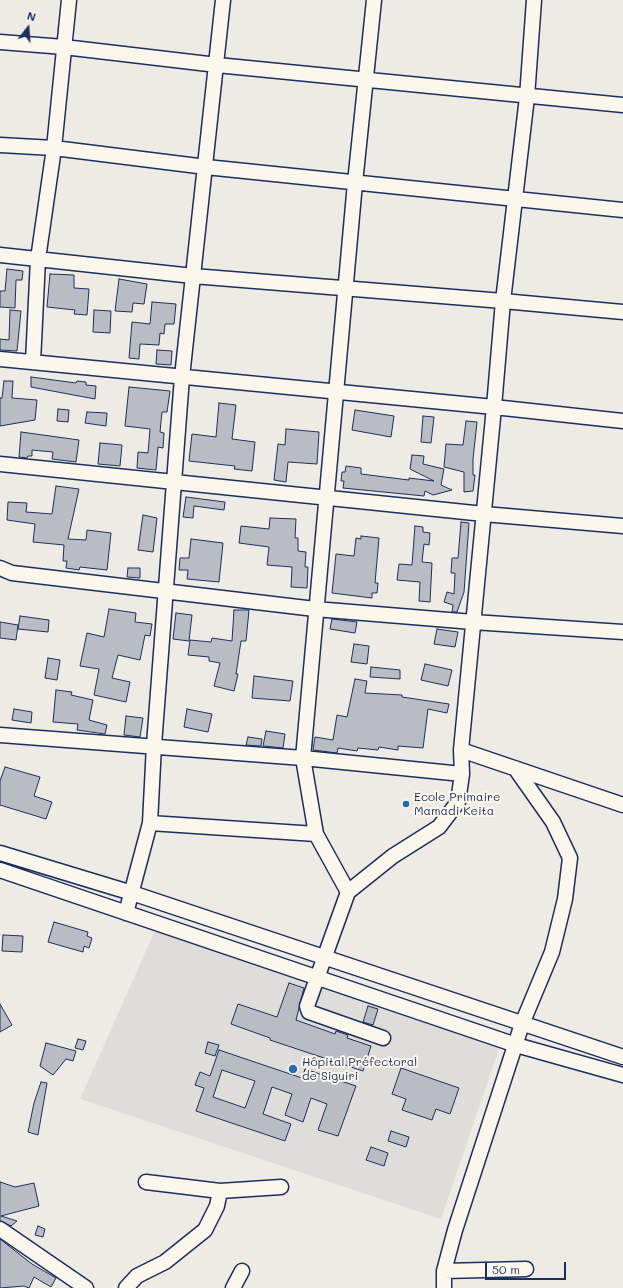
<!DOCTYPE html>
<meta charset="utf-8">
<style>
body{margin:0}
#map{position:relative;width:623px;height:1288px;overflow:hidden;background:#eeebe4;font-family:Mali,sans-serif}
canvas{display:block}
.north{position:absolute;left:8px;top:8px;width:40px;height:40px;-webkit-text-stroke:3px #fbf7ec;paint-order:stroke;rotate:17deg;font-size:11px;font-weight:700;line-height:16px;text-align:center;color:#1b2f5e}
.north::after{content:'';display:block;margin:auto;width:14px;height:18px;background:#1b2f5e;clip-path:polygon(50% 0,100% 100%,50% 72%,0 100%)}
.scale{position:absolute;left:485px;top:1262px;width:81px;height:18px;box-sizing:border-box;border:2px solid #1b2f5e;border-top:0;padding-left:5px;font-size:12px;line-height:14px;white-space:nowrap;color:#1b2f5e;-webkit-text-stroke:3px #fbf7ec;paint-order:stroke}
</style>
<div id="map">
<canvas width="623" height="1288"></canvas>
<div class="north">N</div>
<div class="scale">50 m</div>
</div>
<script>
const context = document.querySelector('canvas').getContext('2d');
context.lineJoin = 'round';
function paint(path, color) {
  context.fillStyle = color;
  context.fill(path, 'evenodd');
}
function poly(rows) {
  const path = new Path2D();
  for (const r of rows) {
    path.moveTo(r[0], r[1]);
    for (let i = 2; i < r.length; i += 2) path.lineTo(r[i], r[i + 1]);
  }
  return path;
}
function trace(path, color, width, dash) {
  context.strokeStyle = color;
  context.lineWidth = width;
  context.lineCap = dash ? 'butt' : 'round';
  context.setLineDash(dash || []);
  context.stroke(path);
}
function write(font, color, halo, rows, align = 'center') {
  context.font = font + ' Mali,sans-serif';
  context.lineWidth = 4;
  context.setLineDash([]);
  context.textBaseline = 'middle';
  context.strokeStyle = halo;
  context.fillStyle = color;
  for (const [text, x, y, turn = 0] of rows) {
    context.save();
    context.translate(x, y);
    context.rotate((+turn || 0) * Math.PI / 180);
    context.textAlign = isNaN(turn) ? turn : align;
    if (halo) context.strokeText(text, 0, 0);
    context.fillText(text, 0, 0);
    context.restore();
  }
}
paint(poly([
 [158,924,502,1040,441,1219,80,1099]
]), '#deddda');
const building = poly([
 [7,269,23,271,22,280,16,280,15,308,0,307,0,291,5,291,7,269],
 [50,274,74,275,74,288,89,289,87,315,74,314,75,310,47,307,50,274],
 [119,279,147,284,144,304,133,303,132,312,115,311,119,279],
 [152,302,176,304,174,324,165,324,164,334,160,333,159,345,140,344,139,359,129,358,132,322,150,324,152,302],
 [10,310,21,311,17,351,0,350,0,339,9,340,10,310],
 [94,310,111,311,110,333,93,332,94,310],
 [157,350,172,351,171,365,156,364,157,350],
 [31,377,76,383,77,381,86,382,86,385,96,386,95,399,31,387,31,377],
 [4,381,13,381,12,398,37,400,35,420,0,426,0,398,2,398,4,381],
 [129,387,170,391,167,412,162,412,160,432,164,433,163,448,158,447,156,470,137,468,138,452,148,453,150,429,125,426,129,387],
 [219,403,236,405,232,439,255,442,252,471,234,469,235,466,189,461,192,434,216,437,219,403],
 [58,409,69,410,68,422,57,421,58,409],
 [355,410,394,416,391,437,352,430,355,410],
 [87,412,107,413,106,426,85,423,87,412],
 [423,416,434,417,431,443,421,442,423,416],
 [466,421,477,422,473,459,473,475,475,475,473,491,464,492,464,472,444,467,446,444,463,445,466,421],
 [286,429,319,432,317,464,288,462,286,482,274,480,278,444,285,445,286,429],
 [21,432,79,440,76,462,52,459,53,452,32,450,32,456,28,456,27,458,19,457,21,432],
 [100,443,122,445,120,466,98,464,100,443],
 [412,455,424,456,423,464,444,469,441,485,452,490,433,495,425,491,424,496,343,488,344,481,341,481,342,472,345,472,346,466,361,468,361,474,409,480,409,478,434,481,410,469,412,455],
 [56,486,79,489,68,539,86,540,87,530,111,533,107,570,80,567,79,570,66,568,67,561,63,561,64,545,33,542,35,524,7,520,8,502,27,503,26,512,52,514,56,486],
 [186,497,225,502,224,510,194,506,193,518,183,517,186,497],
 [143,515,157,518,153,552,138,550,143,515],
 [270,518,296,519,295,538,298,538,298,551,306,552,305,567,308,567,307,588,291,587,292,567,267,565,269,547,239,543,241,526,269,529,270,518],
 [461,522,469,523,464,592,457,612,452,612,453,605,444,602,447,592,454,594,455,573,451,573,452,558,458,558,461,522],
 [415,526,423,527,423,532,430,533,429,545,424,544,422,562,432,563,430,602,419,601,420,582,397,580,399,564,412,565,415,526],
 [361,536,379,538,375,583,378,583,377,593,372,593,372,598,332,593,336,554,354,556,356,538,361,539,361,536],
 [191,539,223,543,219,582,187,579,188,570,179,570,180,558,189,558,191,539],
 [128,568,140,568,140,578,127,577,128,568],
 [109,609,136,613,135,622,152,624,150,636,145,635,140,660,118,655,112,678,130,682,126,702,94,695,99,669,80,666,87,633,104,637,109,609],
 [234,610,249,610,246,641,241,641,236,674,238,674,234,691,214,686,220,663,209,661,209,657,188,655,190,640,211,642,212,638,232,641,234,610],
 [176,613,192,615,189,641,173,639,176,613],
 [20,616,49,620,48,632,18,629,20,616],
 [332,619,357,622,355,633,330,629,332,619],
 [0,622,18,625,16,640,0,638,0,622],
 [437,629,458,632,455,647,434,644,437,629],
 [354,644,369,646,367,664,351,662,354,644],
 [48,658,60,660,57,680,45,678,48,658],
 [425,664,452,670,448,686,421,680,425,664],
 [371,667,400,670,400,679,370,677,371,667],
 [254,676,293,681,290,701,252,698,254,676],
 [355,679,367,681,365,693,402,695,402,697,449,704,447,713,428,709,423,748,398,746,398,750,379,747,378,750,358,748,357,751,338,748,337,753,313,750,315,737,333,740,337,715,347,717,355,679],
 [56,690,72,692,71,695,93,700,89,720,107,725,105,734,77,730,78,724,53,722,56,690],
 [14,709,32,712,31,723,12,720,14,709],
 [187,709,212,714,208,732,184,727,187,709],
 [126,716,143,718,140,737,124,735,126,716],
 [266,731,285,734,283,748,263,746,266,731],
 [248,737,262,739,261,746,246,745,248,737],
 [5,767,40,777,34,796,52,802,46,819,0,805,0,781,5,767],
 [54,922,88,932,87,936,92,938,89,948,84,946,83,952,48,942,54,922],
 [3,935,23,936,22,952,2,951,3,935],
 [289,983,304,988,296,1020,335,1034,336,1031,348,1035,347,1038,371,1046,363,1071,270,1040,270,1038,231,1024,238,1004,277,1017,289,983],
 [0,1004,12,1025,0,1032,0,1004],
 [368,1006,378,1009,373,1025,363,1022,368,1006],
 [78,1039,86,1041,83,1050,75,1048,78,1039],
 [208,1042,219,1045,215,1056,205,1053,208,1042],
 [46,1043,76,1051,73,1061,66,1059,53,1075,40,1066,46,1043],
 [219,1050,302,1078,305,1069,356,1086,338,1136,318,1130,327,1104,311,1098,303,1122,285,1115,292,1094,272,1087,263,1114,291,1124,285,1141,196,1111,204,1088,195,1085,200,1072,210,1076,219,1050],
 [222,1070,255,1081,245,1108,213,1097,222,1070],
 [401,1068,459,1088,450,1114,436,1109,432,1120,402,1110,406,1099,392,1094,401,1068],
 [41,1082,47,1083,38,1135,28,1132,34,1103,41,1082],
 [391,1131,409,1137,406,1147,388,1141,391,1131],
 [371,1147,388,1153,384,1166,366,1160,371,1147],
 [0,1182,15,1187,34,1183,39,1206,1,1216,17,1221,11,1226,0,1221,0,1182],
 [38,1226,45,1229,43,1237,35,1235,38,1226],
 [0,1239,32,1264,56,1278,51,1287,34,1277,29,1288,24,1286,0,1288,0,1239]
]);
paint(building, '#b9bcc3');
trace(building, '#1b2f5e', 1);
const minor = poly([
 [374,0,355,183,303,758,316,834,348,892,307,1006,309,1012,383,1038],
 [0,42,64,47,217,65,623,105],
 [0,145,54,148,206,167,623,210],
 [0,255,193,276,503,301,623,312],
 [0,359,494,407,623,421],
 [33,362,38,259,54,148,69,0],
 [0,464,484,514,623,526],
 [0,568,12,573,315,609,473,622,623,632],
 [0,735,303,758,462,774],
 [461,750,623,805],
 [150,823,316,834],
 [0,853,132,893,623,1057],
 [0,870,516,1045,623,1075],
 [348,892,393,856,439,827,458,802,462,774,461,750,494,407,503,301,527,97,534,0],
 [126,913,150,823,154,745,182,377,223,0],
 [146,1182,220,1191],
 [0,1229,86,1288],
 [444,1271,526,1269],
 [126,1288,137,1276,165,1262,205,1230,217,1206,220,1191,281,1187],
 [233,1288,242,1271],
 [444,1288,444,1271,455,1230,522,1024,552,952,565,899,570,858,553,822,515,768]
]);
trace(minor, '#1b2f5e', 17);
trace(minor, '#fbf7ec', 14);
for (const [x, y, r, color] of [
 [406,804,4,"#1f6fb2"],
 [293,1069,5,"#1f6fb2"]
]) {
  const dot = new Path2D();
  dot.arc(x, y, r, 0, 2 * Math.PI);
  context.fillStyle = color;
  context.fill(dot);
  trace(dot, '#fbf7ec', 1.5);
}
write('12px', '#1b2f5e', '#fbf7ec', [
 ["Ecole Primaire",414,797],
 ["Mamadi Keita",414,811],
 ["Hôpital Préfectoral",302,1062],
 ["de Siguiri",302,1076]
], 'left');
</script>
